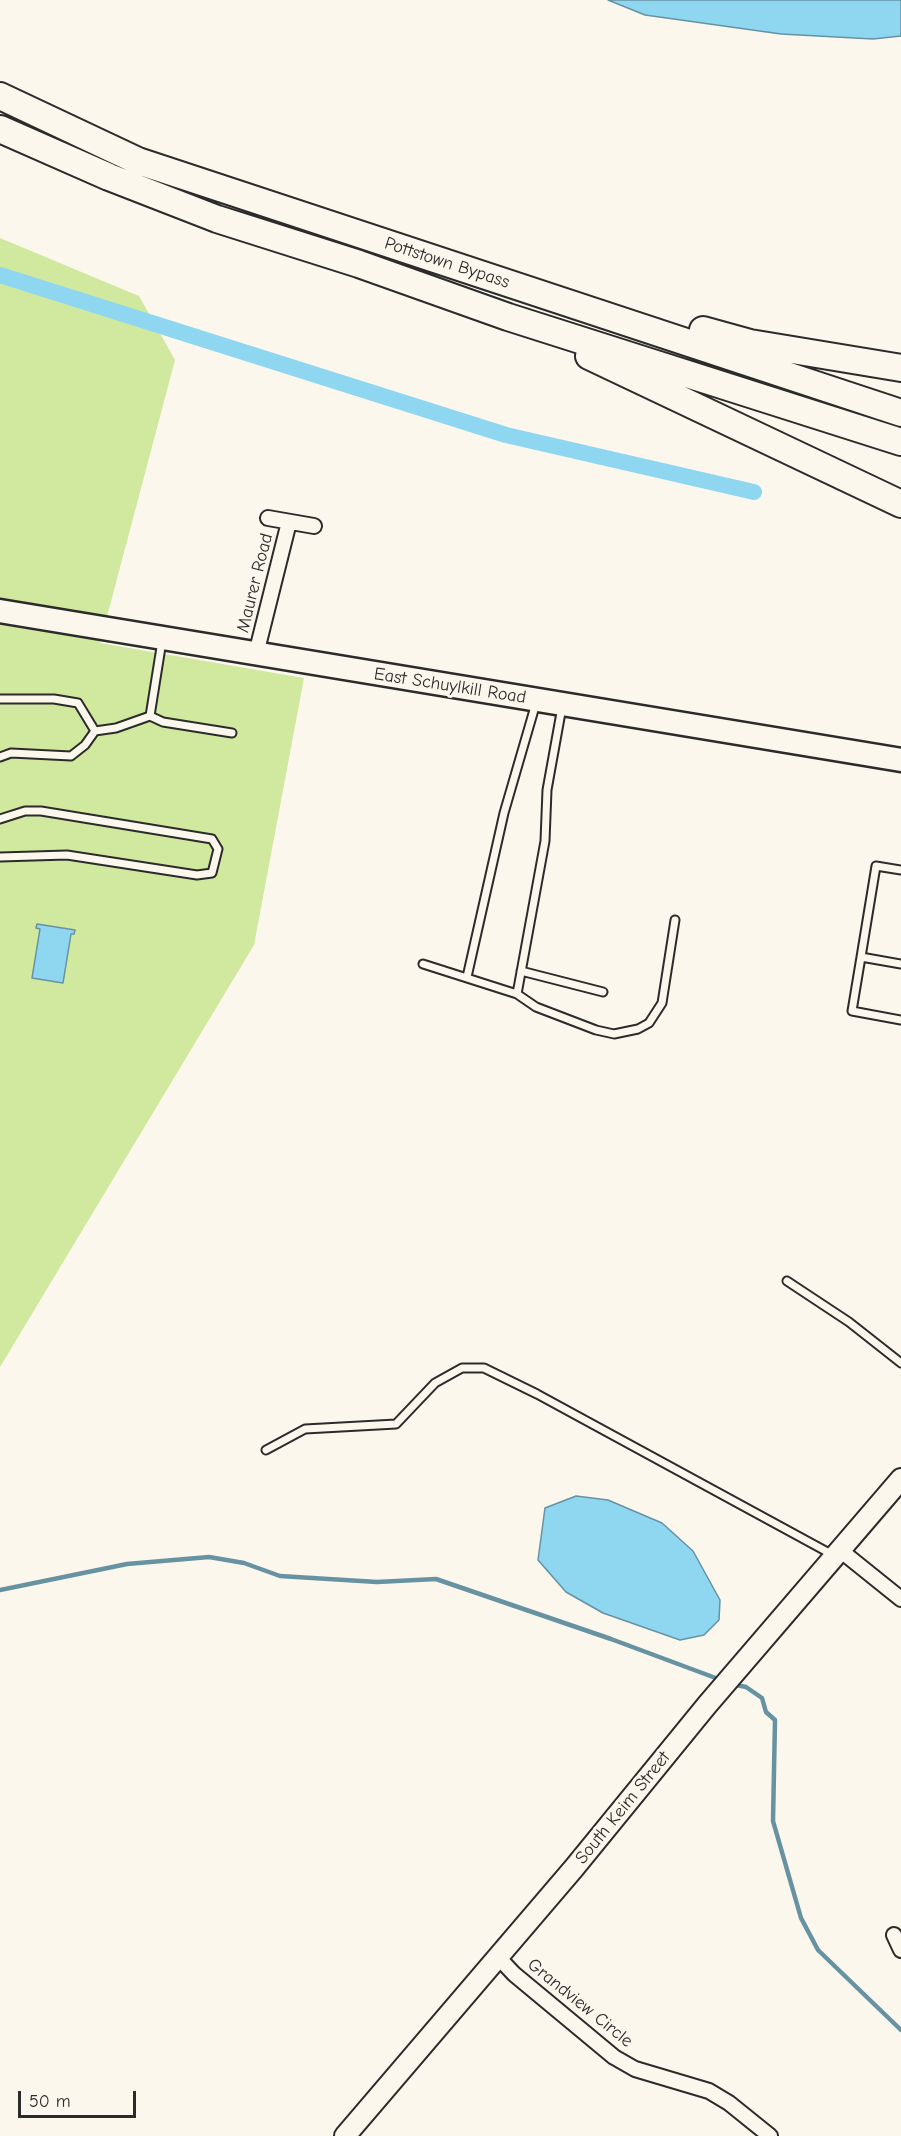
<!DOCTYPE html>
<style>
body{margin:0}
#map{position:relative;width:901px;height:2136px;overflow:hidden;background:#fbf7ec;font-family:"Comic Neue",sans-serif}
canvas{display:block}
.scale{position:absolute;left:18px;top:2091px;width:118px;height:27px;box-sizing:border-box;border:3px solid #2b2b2b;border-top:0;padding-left:8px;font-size:18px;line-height:21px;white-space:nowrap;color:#2b2b2b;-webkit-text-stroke:4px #fbf7ec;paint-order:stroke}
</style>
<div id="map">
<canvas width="901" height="2136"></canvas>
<div class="scale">50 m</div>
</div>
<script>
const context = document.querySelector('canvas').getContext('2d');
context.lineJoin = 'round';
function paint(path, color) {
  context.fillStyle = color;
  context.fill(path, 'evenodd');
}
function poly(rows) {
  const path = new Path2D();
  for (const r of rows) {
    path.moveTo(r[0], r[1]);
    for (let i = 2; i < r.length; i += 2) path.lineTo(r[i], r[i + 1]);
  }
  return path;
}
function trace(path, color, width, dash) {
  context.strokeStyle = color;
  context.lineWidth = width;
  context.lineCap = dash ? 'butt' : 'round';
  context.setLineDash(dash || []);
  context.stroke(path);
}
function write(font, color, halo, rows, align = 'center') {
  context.font = font + ' "Comic Neue",sans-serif';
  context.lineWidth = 6;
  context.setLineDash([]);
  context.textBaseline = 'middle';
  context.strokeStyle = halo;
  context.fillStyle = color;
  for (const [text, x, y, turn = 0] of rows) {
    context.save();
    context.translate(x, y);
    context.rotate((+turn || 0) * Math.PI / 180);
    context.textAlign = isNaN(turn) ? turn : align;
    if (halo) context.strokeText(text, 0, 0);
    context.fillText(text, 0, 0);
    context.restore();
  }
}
paint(poly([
 [0,238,139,296,175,360,100,643,304,678,254,945,0,1367]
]), '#d0e99f');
const water = poly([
 [608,0,901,0,901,36,873,39,781,34,645,15,608,0],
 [37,924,75,930,74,934,71,934,63,983,32,978,40,929,36,928,37,924],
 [576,1496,608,1500,662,1523,693,1551,720,1600,719,1620,704,1635,680,1640,603,1613,566,1592,538,1560,545,1508,576,1496]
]);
paint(water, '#8fd7f1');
trace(water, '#6792a2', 1.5);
trace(poly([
 [0,1590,127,1564,209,1557,244,1563,280,1576,377,1582,436,1579,611,1639,721,1680],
 [731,1684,746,1687,762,1698,766,1712,775,1720,773,1821,801,1918,818,1950,901,2030]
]), '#6792a2', 4.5);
trace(poly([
 [0,275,506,435,754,492]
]), '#8fd7f1', 16);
const lane = poly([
 [162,641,150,716,163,722,232,733],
 [0,699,54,699,78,703,95,731],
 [0,757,11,753,71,756,85,745,95,731,116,728,150,716],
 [0,819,25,811,41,811,212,839,218,849,212,873,197,875,67,855,0,857],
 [861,957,876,866,901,870],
 [423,964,517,994,545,841,547,790,562,707],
 [901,964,861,957,852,1011,901,1020],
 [521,971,603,992],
 [467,977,504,813,536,703],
 [517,994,536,1007,596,1030,614,1034,638,1029,649,1023,662,1003,675,920],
 [787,1281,849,1322,901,1363],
 [266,1450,305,1429,396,1424,435,1383,462,1368,484,1368,537,1394,833,1555]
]);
const street = poly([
 [268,518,314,526],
 [256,654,289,522],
 [840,1550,901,1599],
 [894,1935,901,1950],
 [498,1957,514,1974,614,2057,635,2069,709,2091,729,2103,770,2136]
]);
const secondary = poly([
 [345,2136,574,1868,707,1705,901,1479]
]);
const primary = poly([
 [0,611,901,760]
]);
const highway = poly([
 [0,96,138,161,901,413],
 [0,129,109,177,217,219,359,264,508,317,901,442],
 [703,330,750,343,901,368],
 [589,356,901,504]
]);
trace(lane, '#2b2b2b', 11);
trace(street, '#2b2b2b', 18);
trace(secondary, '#2b2b2b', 24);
trace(primary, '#2b2b2b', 27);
trace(highway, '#2b2b2b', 30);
trace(lane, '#fbf7ec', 7);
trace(street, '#fbf7ec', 14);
trace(secondary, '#fbf7ec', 20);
trace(primary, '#fbf7ec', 22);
trace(highway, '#fbf7ec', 26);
write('18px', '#2b2b2b', '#fbf7ec', [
 ["Pottstown Bypass",447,263,18],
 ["Maurer Road",255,583,-76],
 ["East Schuylkill Road",450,686,9],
 ["South Keim Street",623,1808,-51],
 ["Grandview Circle",580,2003,39]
]);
</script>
